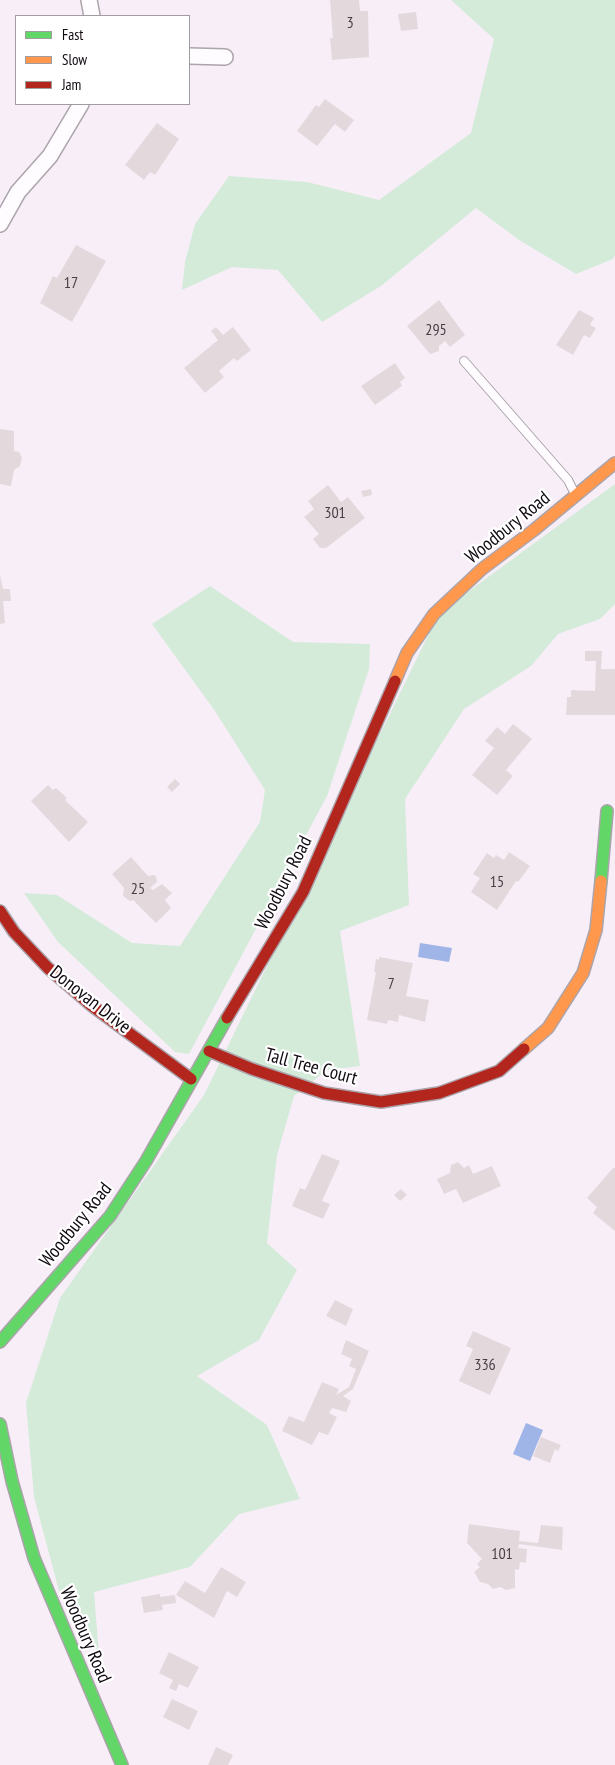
<!DOCTYPE html>
<style>
body{margin:0}
#map{position:relative;width:615px;height:1765px;overflow:hidden;background:#f8eef8;font-family:"PT Sans Narrow",sans-serif}
canvas{display:block}
.legend{position:absolute;left:15px;top:15px;width:175px;height:90px;box-sizing:border-box;background:#fff;border:1px solid #9f9d9f;margin:0;padding:6px 9px;list-style:none;font-size:15px;color:#100910}
.legend li{display:flex;align-items:center;gap:10px;height:25px}
.legend b{width:25px;border:1px solid #9f9d9f}
</style>
<div id="map">
<canvas width="615" height="1765"></canvas>
<ul class="legend">
<li><b style="height:6px;background:#63d668"></b>Fast</li>
<li><b style="height:6px;background:#ff974d"></b>Slow</li>
<li><b style="height:6px;background:#b3261e"></b>Jam</li>
</ul>
</div>
<script>
const context = document.querySelector('canvas').getContext('2d');
context.lineJoin = 'round';
function paint(path, color) {
  context.fillStyle = color;
  context.fill(path, 'evenodd');
}
function poly(rows) {
  const path = new Path2D();
  for (const r of rows) {
    path.moveTo(r[0], r[1]);
    for (let i = 2; i < r.length; i += 2) path.lineTo(r[i], r[i + 1]);
  }
  return path;
}
function trace(path, color, width, dash) {
  context.strokeStyle = color;
  context.lineWidth = width;
  context.lineCap = dash ? 'butt' : 'round';
  context.setLineDash(dash || []);
  context.stroke(path);
}
function write(font, color, halo, rows, align = 'center') {
  context.font = font + ' "PT Sans Narrow",sans-serif';
  context.lineWidth = 4.5;
  context.setLineDash([]);
  context.textBaseline = 'middle';
  context.strokeStyle = halo;
  context.fillStyle = color;
  for (const [text, x, y, turn = 0] of rows) {
    context.save();
    context.translate(x, y);
    context.rotate((+turn || 0) * Math.PI / 180);
    context.textAlign = isNaN(turn) ? turn : align;
    if (halo) context.strokeText(text, 0, 0);
    context.fillText(text, 0, 0);
    context.restore();
  }
}
paint(poly([
 [451,0,615,0,615,255,613,259,576,274,519,240,476,208,381,286,322,322,278,270,232,267,182,290,185,262,195,224,229,176,307,182,379,200,471,133,494,39],
 [615,484,615,604,600,619,558,634,531,666,464,709,405,799,409,905,340,931,360,1066,327,1070,294,1096,277,1155,267,1243,297,1270,259,1340,197,1376,267,1425,300,1499,239,1514,190,1567,94,1592,99,1655,59,1591,34,1497,26,1403,60,1298,204,1095,439,613],
 [210,586,293,642,370,644,369,669,327,796,189,1054,175,1052,58,942,24,893,57,895,132,943,180,946,260,822,265,790,215,711,152,624]
]), '#d4ebda');
paint(poly([
 [420,943,452,948,449,962,418,957],
 [526,1423,543,1430,530,1461,513,1454]
]), '#a0b5e7');
paint(poly([
 [330,0,359,0,360,11,368,11,369,57,332,60,330,38,333,38],
 [416,12,418,29,401,31,398,14],
 [325,99,354,120,345,132,335,124,317,146,297,131,316,105,319,107],
 [157,123,179,139,155,175,150,172,144,180,125,165],
 [76,245,106,261,72,322,40,303,53,276,57,278],
 [439,300,465,335,450,347,445,341,439,346,439,351,430,354,407,326],
 [579,310,594,318,590,325,596,328,590,338,584,335,573,355,556,345],
 [216,327,223,335,233,327,251,350,237,361,234,358,219,371,224,377,205,393,184,368,218,340,211,331],
 [395,363,405,378,400,382,402,386,375,405,361,386],
 [0,429,14,431,14,451,19,452,22,458,20,466,14,470,11,486,0,484],
 [328,485,341,502,348,497,365,518,326,548,320,548,313,539,319,534,304,517,314,509,308,501],
 [371,489,372,495,363,497,361,491],
 [0,575,3,589,10,589,11,601,3,601,5,623,0,624],
 [585,651,602,651,601,669,615,669,615,715,566,715,567,697,571,697,571,690,595,691,596,661,585,661],
 [513,724,532,739,506,770,513,776,497,795,472,775,494,748,485,741,497,727,505,734],
 [175,779,180,784,172,792,167,787],
 [48,785,53,790,56,788,67,798,65,800,88,822,69,842,31,801],
 [509,852,530,866,518,882,516,881,497,910,471,892,480,878,473,874,487,853,494,858,496,855,504,860],
 [131,857,148,876,153,875,156,876,157,882,150,888,153,890,162,884,172,893,165,900,171,908,156,923,133,900,130,901,123,896,124,888,112,874],
 [379,957,413,963,406,996,429,1000,425,1022,399,1015,398,1022,388,1020,387,1024,367,1020,376,972,374,972,376,959,379,960],
 [322,1154,340,1161,322,1201,330,1204,323,1219,292,1206,300,1188,305,1190],
 [458,1162,464,1168,469,1165,473,1174,492,1166,501,1186,463,1203,456,1189,444,1194,437,1179,450,1173,451,1165],
 [613,1168,615,1168,615,1231,593,1213,597,1207,587,1198],
 [401,1189,407,1195,400,1201,394,1195],
 [335,1300,353,1309,346,1326,326,1316],
 [473,1331,511,1348,490,1395,459,1381,473,1349,466,1346],
 [346,1340,369,1351,353,1389,343,1396,351,1401,346,1412,332,1408,329,1413,337,1417,328,1435,319,1432,312,1445,282,1431,289,1416,304,1422,322,1382,339,1389,336,1395,349,1387,356,1369,349,1366,352,1359,341,1354],
 [541,1437,561,1445,558,1451,555,1449,550,1463,533,1456],
 [469,1524,520,1531,519,1541,538,1543,541,1525,563,1527,562,1550,519,1544,518,1548,527,1549,526,1563,520,1562,519,1570,515,1569,515,1588,506,1590,500,1587,493,1589,488,1584,480,1582,474,1572,480,1567,477,1564,482,1559,467,1543],
 [221,1567,246,1582,237,1597,227,1591,214,1618,176,1595,185,1581,205,1593],
 [160,1594,160,1597,175,1595,176,1603,162,1605,163,1610,144,1613,141,1597],
 [169,1652,199,1667,188,1688,179,1684,176,1691,169,1688,173,1680,159,1673],
 [172,1699,198,1711,189,1730,163,1717],
 [216,1747,233,1755,228,1765,208,1765]
]), '#e3d9dd');
const lane = poly([
 [464,361,568,480,575,494]
]);
const street = poly([
 [89,0,92,16],
 [189,56,225,57],
 [0,224,18,192,50,156,81,104]
]);
const fast = poly([
 [601,881,607,811],
 [0,1342,110,1216,146,1161,227,1018],
 [0,1424,12,1481,34,1558,122,1765]
]);
const slow = poly([
 [395,681,407,653,434,614,482,569,534,530,615,463],
 [524,1049,548,1028,583,973,596,930,601,881]
]);
const jam = poly([
 [0,911,14,932,48,968,91,1005,191,1079],
 [227,1018,303,892,395,681],
 [209,1051,252,1069,324,1093,381,1102,439,1093,499,1071,524,1049]
]);
trace(lane, '#aba4ab', 10);
trace(street, '#aba4ab', 18);
trace(fast, '#aba4ab', 14);
trace(slow, '#aba4ab', 14);
trace(jam, '#aba4ab', 14);
trace(lane, '#fefcfe', 8);
trace(street, '#fefcfe', 15);
trace(fast, '#63d668', 11);
trace(slow, '#ff974d', 11);
trace(jam, '#b3261e', 11);
write('16px', '#473f46', null, [
 ["3",350,23],
 ["17",71,283],
 ["295",436,330],
 ["301",335,513],
 ["15",497,882],
 ["25",138,889],
 ["7",391,984],
 ["336",485,1365],
 ["101",502,1554]
]);
write('19px', '#100910', '#fff', [
 ["Woodbury Road",508,528,-39],
 ["Woodbury Road",284,883,-63],
 ["Donovan Drive",90,1000,38],
 ["Tall Tree Court",311,1067,15],
 ["Woodbury Road",76,1225,-51],
 ["Woodbury Road",85,1635,67]
]);
</script>
